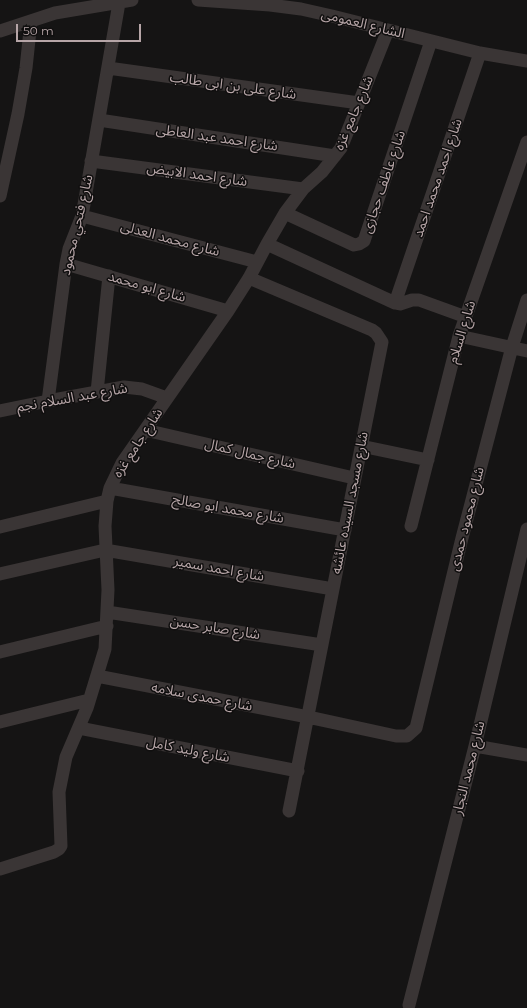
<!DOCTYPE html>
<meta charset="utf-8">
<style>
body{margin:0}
#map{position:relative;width:527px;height:1008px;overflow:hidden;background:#151414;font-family:Montserrat,sans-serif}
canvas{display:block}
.scale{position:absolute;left:16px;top:24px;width:125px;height:18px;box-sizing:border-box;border:2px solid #b6a5a7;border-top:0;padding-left:5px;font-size:12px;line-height:14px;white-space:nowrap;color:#b6a5a7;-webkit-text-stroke:3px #100f0f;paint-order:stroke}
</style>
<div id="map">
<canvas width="527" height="1008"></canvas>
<div class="scale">50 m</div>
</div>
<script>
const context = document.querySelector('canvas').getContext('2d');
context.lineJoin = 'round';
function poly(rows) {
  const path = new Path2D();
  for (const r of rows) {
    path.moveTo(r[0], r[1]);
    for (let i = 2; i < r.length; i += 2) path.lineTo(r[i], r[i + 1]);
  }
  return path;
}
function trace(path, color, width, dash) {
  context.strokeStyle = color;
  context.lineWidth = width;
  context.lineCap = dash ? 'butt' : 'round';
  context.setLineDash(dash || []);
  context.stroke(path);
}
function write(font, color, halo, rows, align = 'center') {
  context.font = font + ' Montserrat,"Noto Sans Arabic",sans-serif';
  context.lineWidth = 3;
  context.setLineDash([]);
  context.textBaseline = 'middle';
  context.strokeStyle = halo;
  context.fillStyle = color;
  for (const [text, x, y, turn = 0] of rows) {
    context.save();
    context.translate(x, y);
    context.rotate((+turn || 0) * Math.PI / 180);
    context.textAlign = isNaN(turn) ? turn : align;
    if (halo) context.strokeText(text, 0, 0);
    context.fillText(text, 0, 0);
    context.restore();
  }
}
trace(poly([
 [198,0,270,5,301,9,332,16,480,53,527,61],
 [0,31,55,13,132,0],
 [108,68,359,103],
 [99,120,335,156],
 [91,161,303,189],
 [0,196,18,114,26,68,31,21],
 [285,213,354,245,359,244,364,241,431,41],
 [82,216,257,262],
 [267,244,395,303,400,304,412,300,419,300,466,317],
 [66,264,228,311],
 [249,278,372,330,376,333,382,342,289,811],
 [395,303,480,53],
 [459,336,527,351],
 [97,392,109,276],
 [48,401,66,264,69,249,82,216,119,3],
 [0,411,48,401,124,387,142,389,167,398],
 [145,430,354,478],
 [361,446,428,460],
 [110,488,345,530],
 [411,526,459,336,527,142],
 [0,527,107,501],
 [0,574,105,550,333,589],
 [107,612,322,645],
 [0,652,107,626],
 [97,676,308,717,396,736,407,736,416,728,462,538,512,347,527,300],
 [0,722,89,700],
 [79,728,298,771],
 [475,746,527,755],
 [0,869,54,852,59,849,61,846,59,792,66,757,87,708,105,649,108,590,105,526,107,501,110,488,122,463,228,311,249,278,267,244,285,213,303,189,322,172,341,148,388,30],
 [409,1005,475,746,527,529]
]), '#3a3535', 13);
write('14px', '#b6a5a7', '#100f0f', [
 ["الشارع العمومى",363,24,14],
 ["شارع على بن ابى طالب",233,86,8],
 ["شارع جامع غزه",354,113,-67],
 ["شارع احمد عبد العاطى",217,138,8],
 ["شارع احمد الابيض",197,175,8],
 ["شارع احمد محمد احمد",438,178,-71],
 ["شارع عاطف حجازى",384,182,-71],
 ["شارع فتحي محمود",77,225,-77],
 ["شارع محمد العدلى",170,239,15],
 ["شارع ابو محمد",147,287,16],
 ["شارع السلام",462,332,-73],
 ["شارع عبد السلام نجم",72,398,-10],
 ["شارع جامع غزه",138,443,-57],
 ["شارع جمال كمال",250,454,13],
 ["شارع مسجد السيده عائشه",350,503,-79],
 ["شارع محمد ابو صالح",228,509,10],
 ["شارع محمود حمدى",467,519,-76],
 ["شارع احمد سمير",219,569,10],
 ["شارع صابر حسن",215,628,9],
 ["شارع حمدى سلامه",202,697,11],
 ["شارع وليد كامل",188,750,11],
 ["شارع محمد النجار",469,768,-76]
]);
</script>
